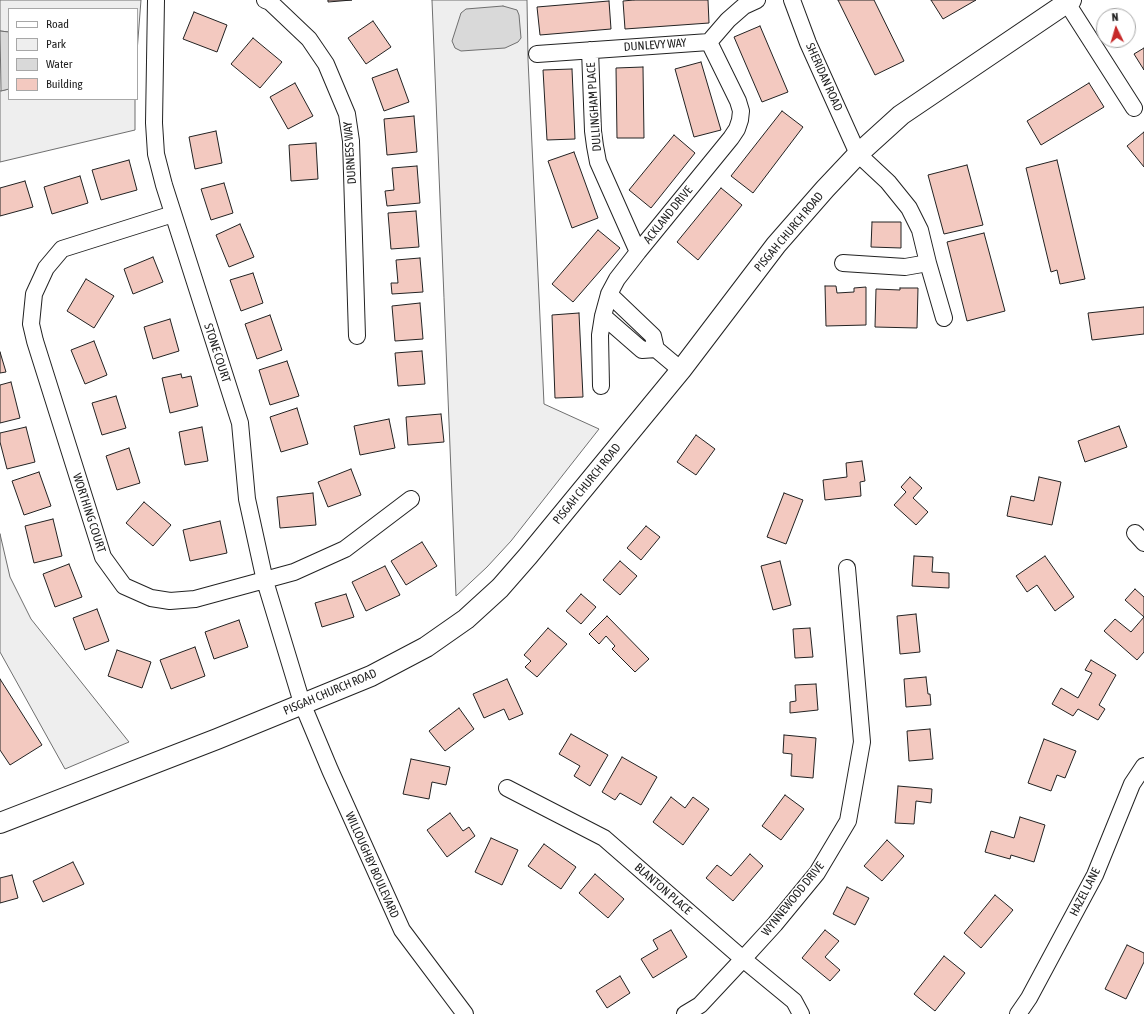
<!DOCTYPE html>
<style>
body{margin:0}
#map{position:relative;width:1144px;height:1014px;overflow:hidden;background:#fff;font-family:"Asap Condensed",sans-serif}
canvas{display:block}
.legend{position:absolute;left:8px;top:8px;width:130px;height:92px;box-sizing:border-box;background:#fff;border:1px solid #a7a7a7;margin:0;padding:5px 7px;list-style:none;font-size:12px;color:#222}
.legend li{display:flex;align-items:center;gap:8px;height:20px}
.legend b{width:20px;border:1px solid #a7a7a7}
.north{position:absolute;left:1096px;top:8px;width:40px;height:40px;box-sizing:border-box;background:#fff;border:1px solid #a7a7a7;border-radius:50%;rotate:355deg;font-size:11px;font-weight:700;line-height:16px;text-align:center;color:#222}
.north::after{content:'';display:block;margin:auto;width:14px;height:18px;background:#c62828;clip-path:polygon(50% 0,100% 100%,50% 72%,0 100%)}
</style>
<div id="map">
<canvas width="1144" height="1014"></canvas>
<ul class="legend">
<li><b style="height:5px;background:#fff"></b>Road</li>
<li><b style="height:11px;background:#eee"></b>Park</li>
<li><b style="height:11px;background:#d9d9d9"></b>Water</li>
<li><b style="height:11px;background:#f3c9c0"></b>Building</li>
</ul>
<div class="north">N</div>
</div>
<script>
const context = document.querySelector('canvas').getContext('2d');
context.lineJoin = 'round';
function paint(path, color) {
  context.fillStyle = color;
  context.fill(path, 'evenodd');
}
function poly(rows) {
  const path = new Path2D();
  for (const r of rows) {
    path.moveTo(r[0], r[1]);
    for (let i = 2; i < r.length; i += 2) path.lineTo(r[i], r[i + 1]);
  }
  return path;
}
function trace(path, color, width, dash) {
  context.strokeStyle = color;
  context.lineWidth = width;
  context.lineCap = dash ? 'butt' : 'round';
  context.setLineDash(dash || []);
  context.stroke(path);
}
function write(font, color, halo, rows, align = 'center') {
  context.font = font + ' "Asap Condensed",sans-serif';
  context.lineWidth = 3;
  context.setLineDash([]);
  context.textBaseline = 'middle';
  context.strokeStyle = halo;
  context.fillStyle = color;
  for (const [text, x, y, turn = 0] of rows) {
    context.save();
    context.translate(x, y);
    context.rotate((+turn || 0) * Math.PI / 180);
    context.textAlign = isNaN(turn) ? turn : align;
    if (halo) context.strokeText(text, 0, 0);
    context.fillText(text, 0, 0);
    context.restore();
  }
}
const green = poly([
 [0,0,141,0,137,52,137,9,9,9,9,32,0,31,0,0],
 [432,0,527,0,528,59,544,404,599,429,511,541,487,567,456,596,432,0],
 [9,89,9,99,135,99,135,130,0,162,0,91,9,89],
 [0,534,10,577,31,619,129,742,65,769,0,652,0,534]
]);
paint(green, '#eee');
trace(green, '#6f6f6f', 1);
const water = poly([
 [503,6,517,10,519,15,521,38,518,42,505,48,461,51,455,48,452,41,461,13,466,9,503,6],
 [0,31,9,32,9,89,1,91,0,31]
]);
paint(water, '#d9d9d9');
trace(water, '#6f6f6f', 1);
const building = poly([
 [328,0,352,0,328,2,328,0],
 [634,0,708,0,709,23,625,29,623,1,634,0],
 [838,0,874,0,904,61,875,75,838,0],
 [931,0,976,0,943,19,931,0],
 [609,1,611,29,540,35,537,7,609,1],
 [194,12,227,25,217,52,183,39,194,12],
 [373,21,391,47,366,64,348,38,373,21],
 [760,26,788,92,762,102,734,37,760,26],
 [253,38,282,62,260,88,231,64,253,38],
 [1144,48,1144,70,1134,54,1144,48],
 [701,62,721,130,694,137,675,69,701,62],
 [643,67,644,138,617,138,616,68,643,67],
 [397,69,409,102,384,111,372,78,397,69],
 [572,69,575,139,547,140,543,70,572,69],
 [295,83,313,116,288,129,270,97,295,83],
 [1089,83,1104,107,1041,145,1027,121,1089,83],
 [782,111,803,127,753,193,731,176,782,111],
 [414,116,417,152,387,155,384,119,414,116],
 [216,131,222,163,195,169,189,137,216,131],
 [1144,132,1144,167,1127,146,1144,132],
 [674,135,695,153,651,208,629,190,674,135],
 [316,143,318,179,291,181,289,145,316,143],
 [574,152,598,218,572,228,548,161,574,152],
 [129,160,137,190,101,200,92,170,129,160],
 [1057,160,1085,279,1060,284,1057,270,1051,272,1026,168,1057,160],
 [967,165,983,225,944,234,928,175,967,165],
 [417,166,420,203,387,206,385,191,394,190,392,168,417,166],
 [80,176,88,203,52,214,44,187,80,176],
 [25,181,33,207,0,216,0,188,25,181],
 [224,183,233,213,211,220,201,189,224,183],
 [721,188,742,205,698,260,677,242,721,188],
 [416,211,419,247,391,249,388,213,416,211],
 [872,222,901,222,901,248,871,247,872,222],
 [240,224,254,257,229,267,216,235,240,224],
 [598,230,620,248,573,302,552,284,598,230],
 [984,233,1005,311,967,321,947,242,984,233],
 [153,257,163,282,133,294,124,269,153,257],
 [420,258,423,292,392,294,391,283,398,283,396,260,420,258],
 [253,273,263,303,241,311,230,280,253,273],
 [86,279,114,296,94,328,67,311,86,279],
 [825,286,836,286,837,293,854,292,854,288,866,287,866,325,826,326,825,286],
 [900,288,918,288,917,328,875,327,876,289,900,290,900,288],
 [420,303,423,339,395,341,392,306,420,303],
 [1144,307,1144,334,1092,340,1088,313,1144,307],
 [579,313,583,397,555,398,552,315,579,313],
 [270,315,282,350,257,359,245,324,270,315],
 [170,319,179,351,153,359,144,327,170,319],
 [94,341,107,375,85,384,71,350,94,341],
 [422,351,425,384,398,386,395,353,422,351],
 [0,352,6,372,0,373,0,352],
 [287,361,299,396,270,405,259,370,287,361],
 [181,374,182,378,191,376,198,406,170,413,162,378,181,374],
 [11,382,20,418,0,423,0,385,11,382],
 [116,396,126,428,102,435,92,403,116,396],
 [297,408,308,444,281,452,270,417,297,408],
 [441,414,444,442,408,445,406,417,441,414],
 [389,419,395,448,360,455,354,426,389,419],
 [1119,426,1127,447,1085,462,1078,441,1119,426],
 [26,427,35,462,7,469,0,442,0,433,26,427],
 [202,427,208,461,185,465,179,432,202,427],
 [696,435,715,449,696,475,677,462,696,435],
 [129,448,140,483,117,490,106,456,129,448],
 [862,461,865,481,860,482,861,496,825,500,823,480,847,477,846,463,862,461],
 [351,469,361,495,328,507,318,482,351,469],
 [39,472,51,506,24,515,12,481,39,472],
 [910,477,922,488,913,498,928,512,916,525,894,505,906,492,901,487,910,477],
 [1039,477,1061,482,1052,525,1007,516,1011,496,1034,501,1039,477],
 [313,493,316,525,280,528,277,497,313,493],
 [784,493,803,500,786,544,767,537,784,493],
 [144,502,171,525,153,546,126,523,144,502],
 [53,519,62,556,34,563,25,526,53,519],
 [220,521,227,553,190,561,183,530,220,521],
 [646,526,660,537,641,560,627,548,646,526],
 [422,542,437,566,406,585,391,561,422,542],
 [914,556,933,557,932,572,949,573,949,588,912,586,914,556],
 [1045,556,1074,597,1055,611,1037,585,1027,592,1016,576,1045,556],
 [620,561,637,576,620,595,603,580,620,561],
 [780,561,791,605,773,610,761,566,780,561],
 [69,564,82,597,55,607,43,574,69,564],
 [385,566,400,595,366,611,352,582,385,566],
 [1135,589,1144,597,1144,617,1125,600,1135,589],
 [346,594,354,617,322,627,315,603,346,594],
 [581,594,596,607,581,624,566,611,581,594],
 [97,609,109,641,85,650,73,618,97,609],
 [916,614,920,652,900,654,897,616,916,614],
 [607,616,649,659,635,672,612,649,615,646,606,636,599,644,589,634,607,616],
 [1144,617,1144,652,1137,660,1104,631,1115,619,1131,632,1144,617],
 [239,620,248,647,214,659,205,632,239,620],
 [548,628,567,644,537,677,525,667,531,661,524,655,548,628],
 [810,628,813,657,795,658,793,629,810,628],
 [195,647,205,676,171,689,160,660,195,647],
 [117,650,151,662,142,688,108,676,117,650],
 [1091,660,1116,675,1099,705,1105,709,1098,720,1078,709,1073,716,1052,704,1061,688,1078,698,1092,673,1085,670,1091,660],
 [926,677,928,694,930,694,931,705,906,707,904,679,926,677],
 [0,679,42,745,10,765,0,750,0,679],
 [507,679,523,714,509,720,504,709,484,718,473,694,507,679],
 [816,684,818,710,790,713,790,702,796,701,795,685,816,684],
 [459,708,474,729,445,751,429,731,459,708],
 [930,729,933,759,909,761,907,731,930,729],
 [571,734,608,755,590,786,574,776,580,766,559,754,571,734],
 [784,735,816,738,813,778,791,776,792,754,783,753,784,735],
 [1044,739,1076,751,1065,778,1057,775,1051,791,1028,783,1044,739],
 [622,757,657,777,641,805,620,793,615,800,602,792,622,757],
 [411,759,450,767,446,785,432,782,429,799,403,794,411,759],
 [898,786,932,789,931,803,916,801,914,824,895,823,898,786],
 [785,795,804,809,781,840,762,826,785,795],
 [671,797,685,808,693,797,709,809,683,845,653,822,671,797],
 [450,813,463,831,469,827,475,836,447,857,427,830,450,813],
 [1020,817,1045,825,1034,862,1011,855,1010,859,985,852,991,831,1014,838,1020,817],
 [491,838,518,850,502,885,475,872,491,838],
 [887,840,904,856,882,881,864,866,887,840],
 [544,844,576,867,561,889,528,866,544,844],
 [750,854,763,866,733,901,706,878,717,865,731,876,750,854],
 [73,862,84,884,43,902,33,881,73,862],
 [595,874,624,899,608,918,579,893,595,874],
 [12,875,18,898,0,903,0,878,12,875],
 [847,887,869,898,855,925,833,914,847,887],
 [995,895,1013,910,981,948,964,933,995,895],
 [671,930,687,957,653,978,641,959,658,949,653,940,671,930],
 [825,930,839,941,825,957,840,970,830,981,802,958,825,930],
 [1127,945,1144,953,1144,962,1126,999,1105,989,1127,945],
 [944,956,965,973,935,1011,914,994,944,956],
 [620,976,630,993,607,1008,596,991,620,976]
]);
paint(building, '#f3c9c0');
trace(building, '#222', 1);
const minor = poly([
 [156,0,154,123,156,154,164,185,240,423,247,499,265,581,302,703,330,770,402,930,465,1014],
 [265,0,270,2,309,39,326,64,347,114,351,141,357,336],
 [792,0,808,43,858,154,888,182,909,208,920,230,928,263,905,267,843,263],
 [1065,0,1134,108],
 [590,50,593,131,595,146,598,162,638,252],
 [537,54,709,42,728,20,744,6,757,0],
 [173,214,62,249,46,268,34,294,31,324,35,341,103,557,124,586,151,598,170,601,195,599,294,572,345,549,411,499],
 [928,263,944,318],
 [609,294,653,336,656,349,681,370],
 [603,316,642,350,656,349],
 [601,386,600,335,603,316,609,294,617,279,638,252,731,138,737,129,740,120,741,111,738,101,709,42],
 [1135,533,1144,543],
 [507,788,604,838,743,959,794,1001,801,1014],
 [685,1014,700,1005,743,959,775,924,817,873,848,821,862,742,847,568],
 [1018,1014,1029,998,1095,875,1132,784,1144,766]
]);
const major = poly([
 [0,823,217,739,371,676,426,647,466,619,500,588,528,556,681,370,776,245,825,189,858,154,901,115,1071,0]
]);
trace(minor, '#222', 18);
trace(major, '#222', 22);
trace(minor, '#fff', 16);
trace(major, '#fff', 20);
write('12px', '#222', '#fff', [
 ["DUNLEVY WAY",655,45,-4],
 ["SHERIDAN ROAD",824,77,66],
 ["DULLINGHAM PLACE",594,107,-94],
 ["DURNESS WAY",350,153,-94],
 ["ACKLAND DRIVE",668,215,-51],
 ["PISGAH CHURCH ROAD",789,232,-50],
 ["STONE COURT",217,353,72],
 ["PISGAH CHURCH ROAD",587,484,-51],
 ["WORTHING COURT",89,513,72],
 ["PISGAH CHURCH ROAD",330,692,-23],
 ["WILLOUGHBY BOULEVARD",372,865,66],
 ["BLANTON PLACE",663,889,41],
 ["HAZEL LANE",1085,892,-63],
 ["WYNNEWOOD DRIVE",793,899,-51]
]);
</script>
